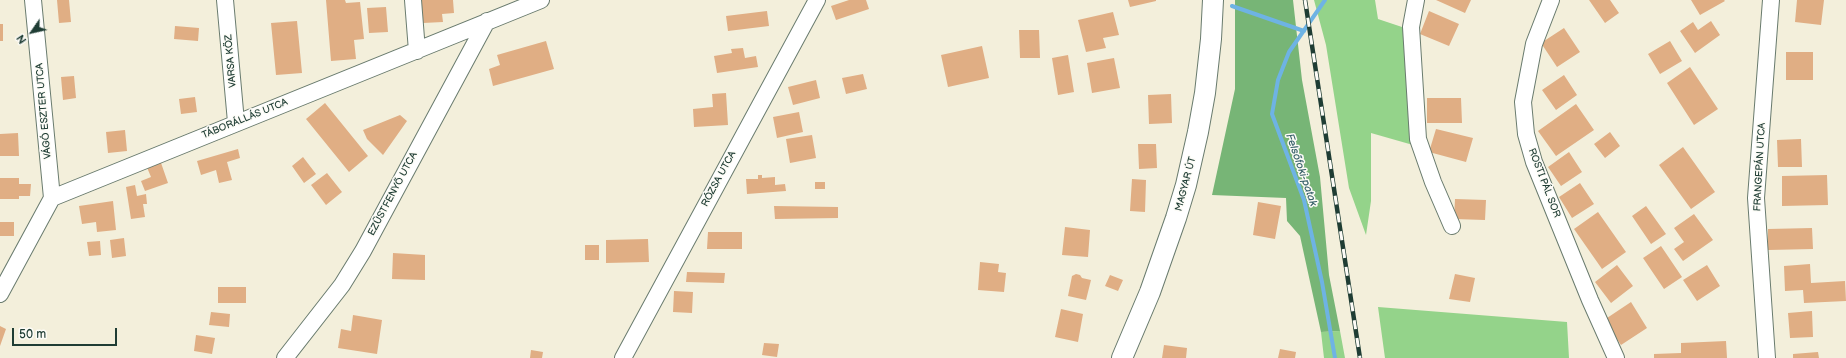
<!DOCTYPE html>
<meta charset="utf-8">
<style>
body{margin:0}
#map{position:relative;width:1846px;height:358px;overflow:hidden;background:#f3efdb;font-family:"Balsamiq Sans",sans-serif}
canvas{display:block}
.north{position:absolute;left:12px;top:12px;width:40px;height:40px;-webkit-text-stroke:3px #fdfcf7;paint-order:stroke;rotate:236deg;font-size:11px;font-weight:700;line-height:16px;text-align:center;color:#1f3d34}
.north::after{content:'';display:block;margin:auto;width:14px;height:18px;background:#1f3d34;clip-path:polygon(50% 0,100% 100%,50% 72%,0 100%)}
.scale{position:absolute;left:12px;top:328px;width:105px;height:18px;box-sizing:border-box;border:2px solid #1f3d34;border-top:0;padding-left:5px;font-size:12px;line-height:14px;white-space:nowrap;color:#1f3d34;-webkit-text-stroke:3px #fdfcf7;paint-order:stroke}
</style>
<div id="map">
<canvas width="1846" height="358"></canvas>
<div class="north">N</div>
<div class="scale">50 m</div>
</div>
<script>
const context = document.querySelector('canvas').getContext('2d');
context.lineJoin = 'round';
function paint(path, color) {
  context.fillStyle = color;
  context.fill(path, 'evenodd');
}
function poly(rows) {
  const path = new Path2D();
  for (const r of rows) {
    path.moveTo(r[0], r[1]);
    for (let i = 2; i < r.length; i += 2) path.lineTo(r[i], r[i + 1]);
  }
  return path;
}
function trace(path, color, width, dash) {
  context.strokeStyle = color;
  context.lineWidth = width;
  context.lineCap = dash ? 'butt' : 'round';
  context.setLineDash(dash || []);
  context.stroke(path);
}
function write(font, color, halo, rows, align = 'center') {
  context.font = font + ' "Balsamiq Sans",sans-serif';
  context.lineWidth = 3;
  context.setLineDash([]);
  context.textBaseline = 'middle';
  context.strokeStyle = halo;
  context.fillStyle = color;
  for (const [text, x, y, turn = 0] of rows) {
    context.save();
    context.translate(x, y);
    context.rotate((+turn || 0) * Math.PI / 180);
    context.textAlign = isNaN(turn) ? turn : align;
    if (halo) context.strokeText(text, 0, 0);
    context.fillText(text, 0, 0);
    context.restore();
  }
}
paint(poly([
 [1314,0,1375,0,1378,19,1405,28,1413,145,1371,133,1371,201,1366,235,1349,188,1326,45],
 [1378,307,1567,322,1569,358,1385,358],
 [1340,331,1345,358,1324,358,1321,332]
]), '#94d38a');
paint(poly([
 [1235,0,1293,0,1302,80,1320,177,1329,275,1340,331,1321,332,1300,236,1287,221,1286,198,1212,195,1235,89]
]), '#77b576');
trace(poly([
 [1325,0,1289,52,1278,80,1272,114,1304,200,1322,282,1335,358],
 [1232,6,1304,31]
]), '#6eb3e4', 4);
paint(poly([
 [57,0,69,0,71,22,59,23],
 [326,0,345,0,346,3,360,2,364,39,354,40,356,59,331,61],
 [421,0,453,0,454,13,442,14,443,22,423,23],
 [849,0,866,0,869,9,836,20,831,6],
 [1128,0,1156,0,1156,1,1130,7],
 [1436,0,1471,0,1465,13],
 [1589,0,1610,0,1619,13,1605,23],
 [1691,0,1724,0,1725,1,1700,15],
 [1797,0,1824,0,1821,25,1795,22],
 [386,7,388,32,369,33,367,8],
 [767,11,769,26,728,31,726,16],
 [1429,11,1459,24,1449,46,1420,34],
 [1113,12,1119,35,1103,38,1106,48,1086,52,1078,20],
 [297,21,302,73,276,75,271,23],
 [1711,21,1720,35,1695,53,1680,31,1693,22,1698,30],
 [0,24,3,24,3,41,0,41],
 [175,26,199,28,198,41,174,39],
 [1564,28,1580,52,1557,67,1541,43],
 [1019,30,1039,30,1040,58,1020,58],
 [546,41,554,69,493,86,489,69,500,65,497,55],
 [1670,41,1682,61,1660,74,1648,54],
 [982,46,989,78,948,87,941,55],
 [743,48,745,58,756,56,758,67,717,73,714,56,732,53,731,49],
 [1786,52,1813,52,1813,80,1786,80],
 [1068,55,1074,92,1058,95,1052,58],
 [1114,58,1120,88,1092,93,1087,63],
 [1690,67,1718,109,1694,125,1667,83],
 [863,74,867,89,846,94,842,78],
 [1564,75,1577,95,1556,110,1542,90],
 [74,76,76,98,63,100,61,77],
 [816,80,820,98,793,105,788,87],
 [726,93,728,125,694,127,693,109,713,107,712,94],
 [1171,94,1172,123,1149,124,1148,95],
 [195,97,197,112,181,114,179,99],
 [1427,98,1461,98,1462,123,1427,123],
 [325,103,368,156,349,172,306,119],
 [1576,104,1594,130,1556,156,1538,131],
 [799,112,803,132,777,138,773,117],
 [400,115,407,121,383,155,367,139,363,130],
 [1436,129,1473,138,1466,162,1429,152],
 [125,130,127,151,108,153,106,132],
 [1610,132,1620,146,1605,158,1594,144],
 [18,133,19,156,0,156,0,134],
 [812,135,816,158,790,163,786,139],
 [1801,139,1802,167,1778,167,1777,140],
 [1138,144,1156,144,1157,168,1139,169],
 [1683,147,1715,192,1691,209,1659,165],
 [238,149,240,158,227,162,232,180,219,183,216,170,201,175,197,161],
 [1569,152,1582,172,1561,186,1548,167],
 [303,157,316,174,304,183,292,166],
 [160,160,168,183,145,191,141,181,151,177,146,165],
 [327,173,342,192,326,205,311,185],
 [758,175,762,175,762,178,775,177,775,185,785,184,786,191,747,194,746,179,758,179],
 [1827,175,1828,205,1782,206,1782,176],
 [0,178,19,178,19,184,31,184,30,196,19,196,19,199,0,199],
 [1132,179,1146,180,1145,212,1130,211],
 [815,182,825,182,825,189,815,189],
 [1580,183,1594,204,1572,218,1559,197],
 [135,185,137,196,146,194,147,204,143,204,145,217,131,219,126,187],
 [1455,199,1486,200,1485,220,1454,219],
 [113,201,116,230,97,232,96,222,82,224,79,206],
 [1258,202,1281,206,1275,239,1253,235],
 [774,206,838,207,838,218,775,219],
 [1646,206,1666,234,1651,244,1632,216],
 [1598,212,1626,252,1602,269,1574,229],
 [1694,214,1713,240,1683,261,1674,249,1684,242,1674,228],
 [0,222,14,222,14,236,0,236],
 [1065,227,1090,230,1088,257,1062,255],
 [1812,228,1813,249,1768,250,1768,229],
 [708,232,742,232,742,249,707,249],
 [124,238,126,256,112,258,110,240],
 [648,239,649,262,606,263,606,240],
 [100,241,101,255,89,256,87,242],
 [585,245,599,245,599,260,585,260],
 [1661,246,1682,277,1664,289,1643,258],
 [393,253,425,255,425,280,392,279],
 [980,262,999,264,998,272,1006,273,1004,292,978,290],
 [1810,264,1811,283,1845,281,1846,301,1804,303,1803,290,1785,291,1784,266],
 [1617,265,1633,286,1611,303,1595,282],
 [1707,265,1720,286,1697,301,1683,280],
 [687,272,725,273,724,283,686,282],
 [1076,274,1080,275,1082,278,1091,280,1086,300,1068,296,1072,276],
 [1455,274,1475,278,1470,302,1449,299],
 [1110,275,1123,280,1118,291,1105,286],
 [218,287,246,287,246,303,218,303],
 [674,291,693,292,692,313,673,312],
 [1631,302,1647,328,1621,345,1604,320],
 [1061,309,1083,314,1078,342,1055,337],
 [1812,311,1813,337,1790,338,1788,313],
 [211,312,230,314,229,327,209,325],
 [353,315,382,320,377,354,338,348,341,329,351,331],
 [0,326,6,329,0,346],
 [196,335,215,338,212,354,194,351],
 [1726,341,1727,358,1654,358,1654,354,1681,353,1681,343],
 [764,343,779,344,777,357,762,355],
 [1164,345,1187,348,1186,358,1162,358],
 [1280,349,1296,352,1295,358,1278,358],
 [531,350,543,352,542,358,530,358],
 [1818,352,1819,358,1793,358,1793,354]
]), '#e0ae84');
const minor = poly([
 [33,0,52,198],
 [225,0,236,122],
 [413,0,417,51],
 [1416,0,1411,27,1418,139,1433,182,1452,226],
 [1551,0,1534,44,1523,102,1526,134,1534,162,1590,300,1616,358],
 [0,294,52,198,541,0],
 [285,358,342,285,363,251,487,21],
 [623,358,817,0],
 [1767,358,1756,198,1771,0]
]);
const tertiary = poly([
 [1122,358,1150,292,1176,218,1186,185,1198,132,1205,93,1211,39,1213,0]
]);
trace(minor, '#697b6e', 18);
trace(tertiary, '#697b6e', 22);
trace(minor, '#fff', 16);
trace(tertiary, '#fff', 20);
const rail = poly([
 [1305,0,1360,358]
]);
trace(rail, '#1f3d34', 4.5);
trace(rail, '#fdfcf7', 3, [9]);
write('10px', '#1f3d34', '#fdfcf7', [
 ["VARSA KÖZ",231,61,-95],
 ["VÁGÓ ESZTER UTCA",44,111,-95],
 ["TÁBORÁLLÁS UTCA",245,119,-22],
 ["FRANGEPÁN UTCA",1760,167,-87],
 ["RÓZSA UTCA",719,179,-62],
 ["ROSTI PÁL SOR",1544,183,69],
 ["MAGYAR ÚT",1186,184,-75],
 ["EZÜSTFENYŐ UTCA",393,194,-62]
]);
write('italic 11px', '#376069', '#fdfcf7', [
 ["Felsőfoki-patak",1301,170,71]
]);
</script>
